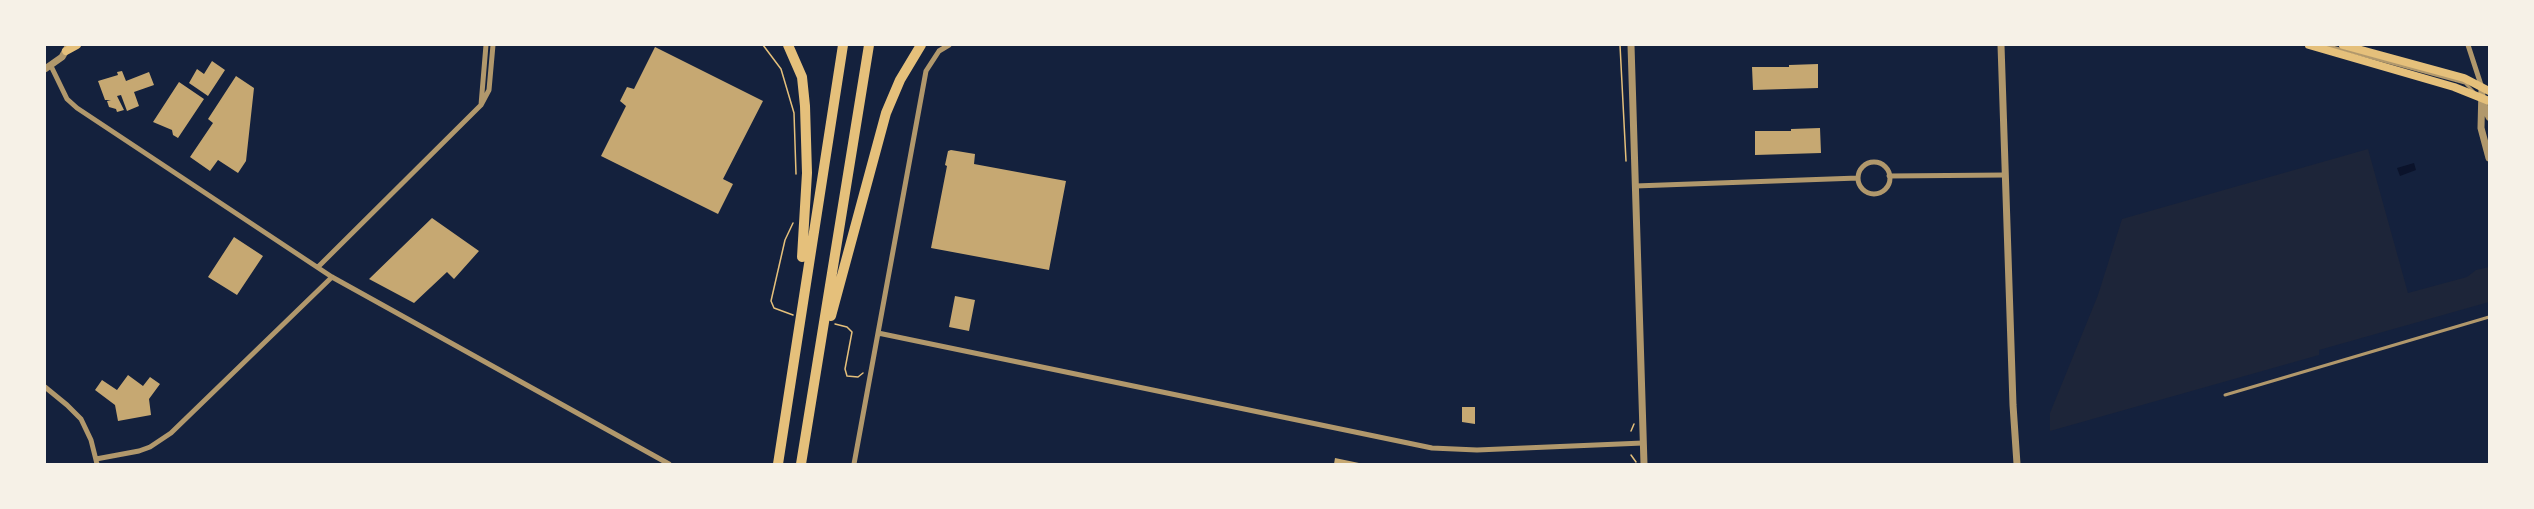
<!DOCTYPE html>
<style>
body{margin:0}
#map{position:relative;width:2534px;height:509px;overflow:hidden;background:#14213d;font-family:Spectral,serif}
canvas{display:block}
.frame{position:absolute;inset:0;border:46px solid #f6f1e7;pointer-events:none}
</style>
<div id="map">
<canvas width="2534" height="509"></canvas>
<div class="frame"></div>
</div>
<script>
const context = document.querySelector('canvas').getContext('2d');
context.lineJoin = 'round';
function paint(path, color) {
  context.fillStyle = color;
  context.fill(path, 'evenodd');
}
function poly(rows) {
  const path = new Path2D();
  for (const r of rows) {
    if (r.length === 3) {
      path.moveTo(r[0] + r[2], r[1]);
      path.arc(r[0], r[1], r[2], 0, 2 * Math.PI);
      continue;
    }
    path.moveTo(r[0], r[1]);
    for (let i = 2; i < r.length; i += 2) path.lineTo(r[i], r[i + 1]);
  }
  return path;
}
function trace(path, color, width, dash) {
  context.strokeStyle = color;
  context.lineWidth = width;
  context.lineCap = dash ? 'butt' : 'round';
  context.setLineDash(dash || []);
  context.stroke(path);
}
paint(poly([
 [2368,149,2408,293,2467,277,2476,270,2489,267,2489,302,2319,350,2319,355,2050,431,2050,413,2098,295,2122,219]
]), '#1d2539');
paint(poly([
 [2414,163,2416,170,2400,176,2397,168]
]), '#0b132b');
paint(poly([
 [655,47,763,101,723,179,733,184,718,214,601,156,626,106,620,101,627,87,634,89],
 [212,61,225,70,208,96,189,83,197,69,204,74],
 [1818,64,1818,88,1753,90,1752,67,1789,67,1789,65],
 [122,71,126,81,149,72,154,85,134,92,139,106,127,111,121,95,117,96,124,110,117,112,116,109,109,107,107,101,111,100,105,100,98,81,118,75,117,72],
 [236,76,254,88,246,161,238,173,218,160,210,171,190,157,213,123,208,119],
 [179,82,204,99,178,138,173,135,172,130,153,122],
 [1820,128,1821,153,1755,155,1755,131,1791,131,1791,129],
 [951,150,975,154,974,164,1066,181,1049,270,931,248,947,166,945,165,948,151],
 [432,218,479,251,454,279,447,272,414,303,369,279],
 [234,237,263,256,237,295,208,277],
 [955,296,975,300,969,331,949,327],
 [128,375,143,386,150,377,160,384,149,399,151,415,118,421,115,405,95,390,102,380,117,390],
 [1462,407,1475,407,1475,424,1462,422],
 [1335,458,1359,463,1358,464,1334,464]
]), '#c6a872');
trace(poly([
 [763,45,781,69,794,113,796,174],
 [1620,45,1626,161],
 [793,315,774,308,771,301,785,240,793,223],
 [835,324,847,327,852,332,845,369,847,376,858,377,863,373],
 [1631,431,1634,424],
 [1631,455,1636,462]
]), '#e5c07b', 1.5);
trace(poly([
 [2325,45,2465,83,2474,92],
 [2225,395,2489,317]
]), '#b1986c', 3);
trace(poly([
 [2468,45,2482,88],
 [51,66,67,99,77,108,332,277,669,464],
 [481,105,486,45],
 [1874,178,16],
 [1889,176,2005,175],
 [1635,186,1858,178],
 [318,267,481,105,489,90,493,45],
 [878,333,1432,448,1477,450,1643,443],
 [45,387,67,405,81,419,91,440,97,464],
 [96,459,139,451,150,447,171,433,332,277],
 [854,464,926,71,939,51,949,45]
]), '#b1986c', 5);
trace(poly([
 [1631,45,1644,464],
 [2001,45,2013,405,2017,464],
 [45,69,62,57,69,45],
 [2482,88,2481,128,2489,158],
 [2483,103,2489,117]
]), '#b1986c', 7);
trace(poly([
 [2309,45,2454,87,2489,101],
 [2343,45,2464,78,2489,91],
 [66,51,77,45]
]), '#e5c07b', 8);
trace(poly([
 [788,45,802,77,805,106,807,173,802,257],
 [831,316,886,113,900,80,921,45],
 [778,464,843,45],
 [801,464,869,45]
]), '#e5c07b', 10);
</script>
